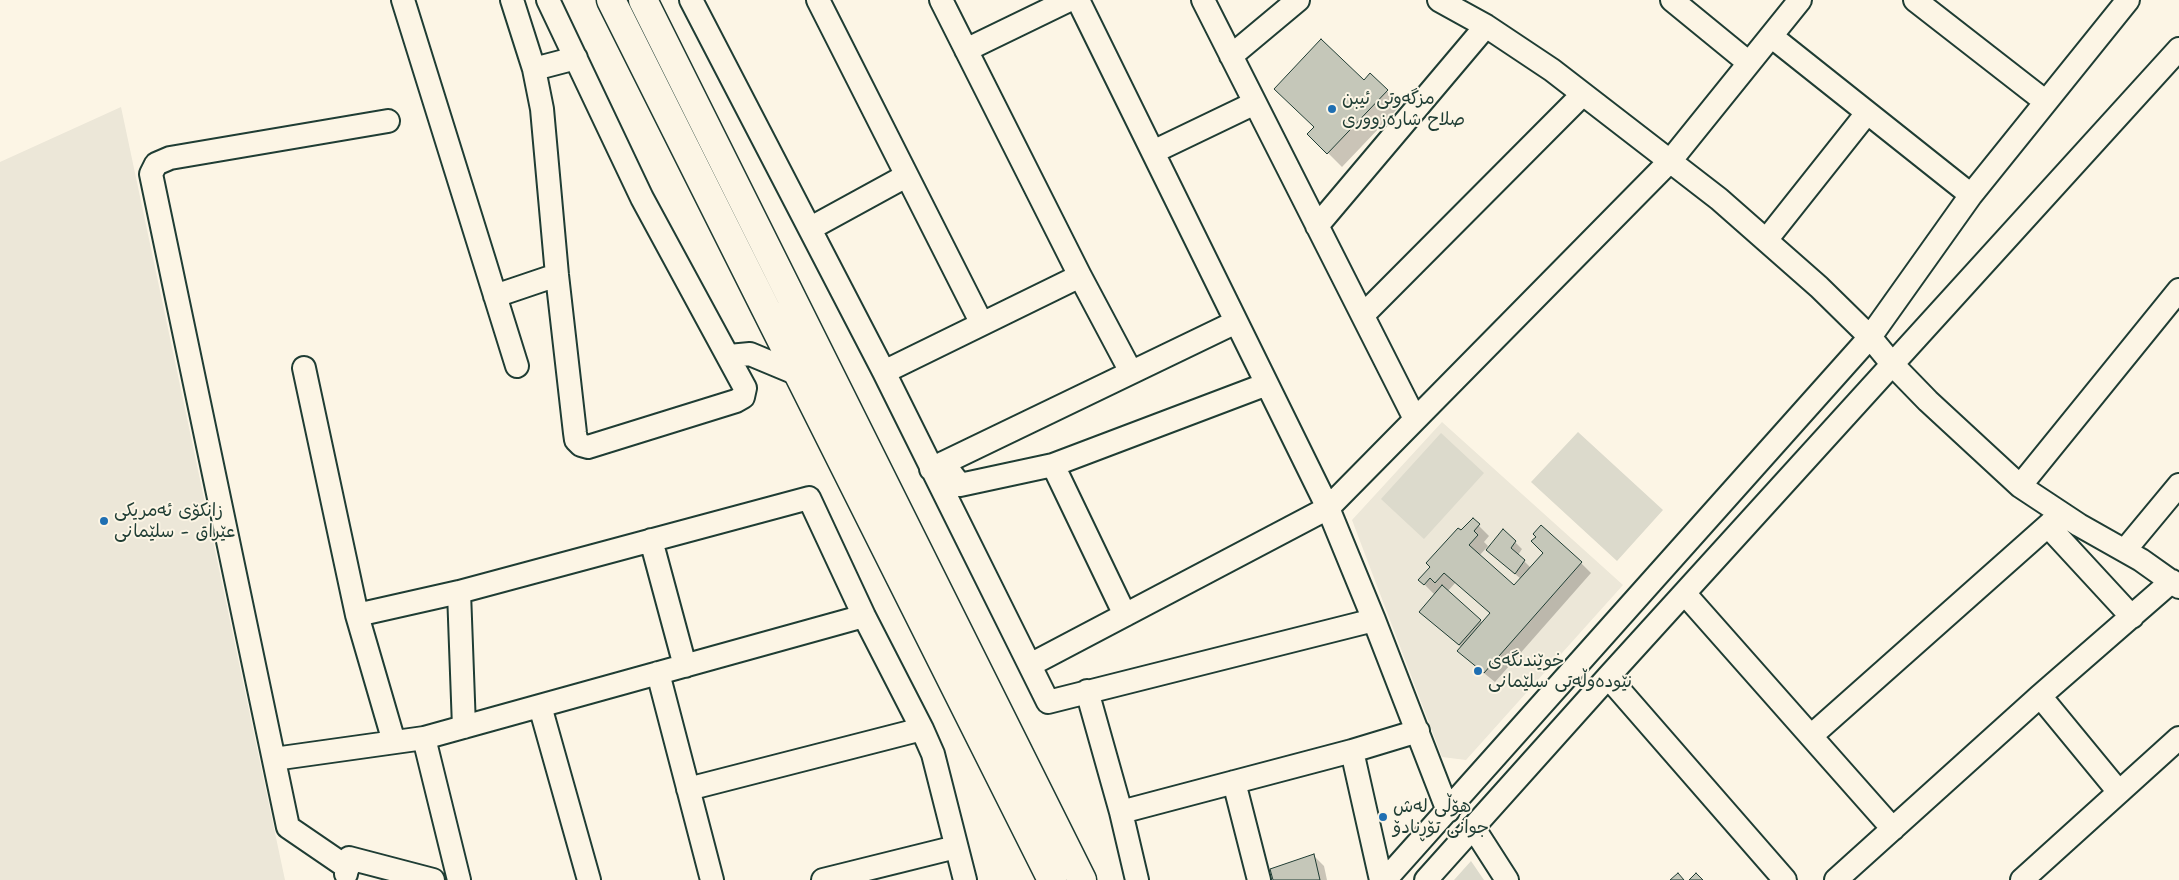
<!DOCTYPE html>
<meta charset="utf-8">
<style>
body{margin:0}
canvas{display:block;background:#fcf5e5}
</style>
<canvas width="2179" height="880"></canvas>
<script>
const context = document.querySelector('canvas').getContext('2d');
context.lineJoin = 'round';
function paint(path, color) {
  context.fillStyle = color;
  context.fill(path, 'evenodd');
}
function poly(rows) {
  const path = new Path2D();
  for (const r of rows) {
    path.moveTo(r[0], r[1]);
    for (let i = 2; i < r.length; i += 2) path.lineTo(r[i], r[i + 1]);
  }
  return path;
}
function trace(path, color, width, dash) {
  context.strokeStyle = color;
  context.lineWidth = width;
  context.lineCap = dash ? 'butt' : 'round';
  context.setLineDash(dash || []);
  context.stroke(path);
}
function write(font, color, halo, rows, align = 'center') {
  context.font = font + ' "Shantell Sans","Playpen Sans Arabic",sans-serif';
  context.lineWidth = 4;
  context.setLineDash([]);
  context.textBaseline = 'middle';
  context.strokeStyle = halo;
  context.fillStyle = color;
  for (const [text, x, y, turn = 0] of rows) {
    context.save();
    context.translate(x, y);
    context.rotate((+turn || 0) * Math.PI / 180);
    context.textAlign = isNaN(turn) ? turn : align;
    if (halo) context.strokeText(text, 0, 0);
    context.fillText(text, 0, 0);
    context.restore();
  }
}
paint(poly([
 [121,107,285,880,0,880,0,162],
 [1442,422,1623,585,1466,760,1442,757,1352,520]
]), '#ece7d8');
paint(poly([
 [1578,432,1663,510,1617,561,1531,482],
 [1441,433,1484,473,1424,539,1381,499],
 [1471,861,1484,880,1454,880]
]), '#dcdacc');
paint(poly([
 [1370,75,1401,105,1342,167,1309,134],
 [1473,520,1489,536,1484,542,1488,546,1479,556,1514,587,1521,579,1495,557,1515,542,1522,549,1518,555,1531,568,1581,563,1591,573,1495,682,1469,661,1459,651,1462,648,1420,612,1435,595,1420,580],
 [1456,582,1491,614,1483,623,1447,592],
 [1313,855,1324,866,1327,880,1274,880]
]), '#0003');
const building = poly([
 [1321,39,1364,80,1370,73,1388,90,1327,154,1307,134,1314,127,1274,89,1321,39],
 [1473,518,1480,524,1474,531,1478,535,1469,545,1514,585,1543,553,1531,541,1536,537,1533,534,1541,525,1582,562,1484,673,1457,651,1490,613,1444,573,1435,583,1430,578,1424,585,1418,580,1430,567,1426,563,1458,528,1461,530,1473,518],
 [1503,529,1516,541,1511,548,1525,560,1515,574,1486,550,1503,529],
 [1442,585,1481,620,1459,645,1419,612,1442,585],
 [1314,854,1320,880,1273,880,1270,869,1314,854],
 [1678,873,1684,880,1670,880,1678,873],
 [1696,873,1703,880,1689,880,1696,873]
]);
paint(building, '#c5c7b9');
trace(building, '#1f3d34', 1);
const minor = poly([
 [403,0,517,366],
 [512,0,534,69,542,109,557,275,575,433,576,440,581,445,588,447,736,401,743,397,745,388,642,198,548,0],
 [691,0,884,372,1048,702,1374,620],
 [818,0,982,324],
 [941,0,1080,276,1131,372],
 [1078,0,1328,508,1374,620,1448,811],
 [1203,0,1415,419],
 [1439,0,1486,26,1552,70,1719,199,1819,287,1870,337,1893,365,1928,401,2020,486,2079,525,2141,560,2179,587],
 [1672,0,1749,63],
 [1915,0,2046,102],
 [1771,36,1971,195],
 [966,50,1069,0],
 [1231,56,1298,0],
 [534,69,576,58],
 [1153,152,1255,103],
 [1317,226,1486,26],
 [811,228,906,176],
 [1767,239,1867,113],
 [495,296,557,275],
 [1363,315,1583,94],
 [729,356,750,354,798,374],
 [304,368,357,615,394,742],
 [884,372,1080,276],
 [943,463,960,485,1053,465,1267,384],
 [1053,465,1125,615],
 [931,469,1236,322],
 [2020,486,2179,290],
 [2048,526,2132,617],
 [651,540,685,666],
 [2125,550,2179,485],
 [459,592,464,727],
 [1685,594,1893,829],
 [357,615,459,592,809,498,864,616,922,729,933,754,965,880],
 [1030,665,1328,508,1671,160,1800,0],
 [658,673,712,880],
 [1608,677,1785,880],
 [1087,691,1121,812,1137,880],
 [2040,696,2119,792],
 [540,706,589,880],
 [1811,736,2061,514],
 [424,738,459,880],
 [1352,751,1381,880],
 [274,759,424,738,864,616],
 [1234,782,1259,880],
 [688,789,922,729],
 [1121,812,1352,751,1418,731],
 [1473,827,1507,880],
 [348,868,288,827,151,174,156,164,170,158,388,121],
 [346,874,349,858,433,880],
 [823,880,956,847],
 [1385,880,1870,337,1971,195,2128,0],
 [1426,880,1608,677,2179,49],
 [1836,880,2040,696,2172,581],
 [2022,880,2179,738]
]);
const major = poly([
 [611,0,1052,880],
 [643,0,1082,880]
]);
trace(minor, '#1f3d34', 26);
trace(major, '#1f3d34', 31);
trace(minor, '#fcf5e5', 22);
trace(major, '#fcf5e5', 28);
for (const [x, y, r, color] of [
 [1332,109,5,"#1f6fb2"],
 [104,521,5,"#1f6fb2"],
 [1478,671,5,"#1f6fb2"],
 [1383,817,5,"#1f6fb2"]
]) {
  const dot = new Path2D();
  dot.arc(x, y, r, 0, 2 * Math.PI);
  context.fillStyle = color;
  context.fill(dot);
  trace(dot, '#fcf5e5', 2);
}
write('18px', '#1f3d34', '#fcf5e5', [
 ["مزگەوتی ئیبن",1342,99],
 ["صلاح شارەزووری",1342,120],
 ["زانکۆی ئەمریکی",114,511],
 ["عێراق - سلێمانی",114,532],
 ["خوێندنگەی",1488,661],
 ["نێوده‌وڵه‌تی سلێمانی",1488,682],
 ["ھۆڵی لەش",1393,807],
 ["جوانی تۆڕنادۆ",1393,828]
], 'left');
</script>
